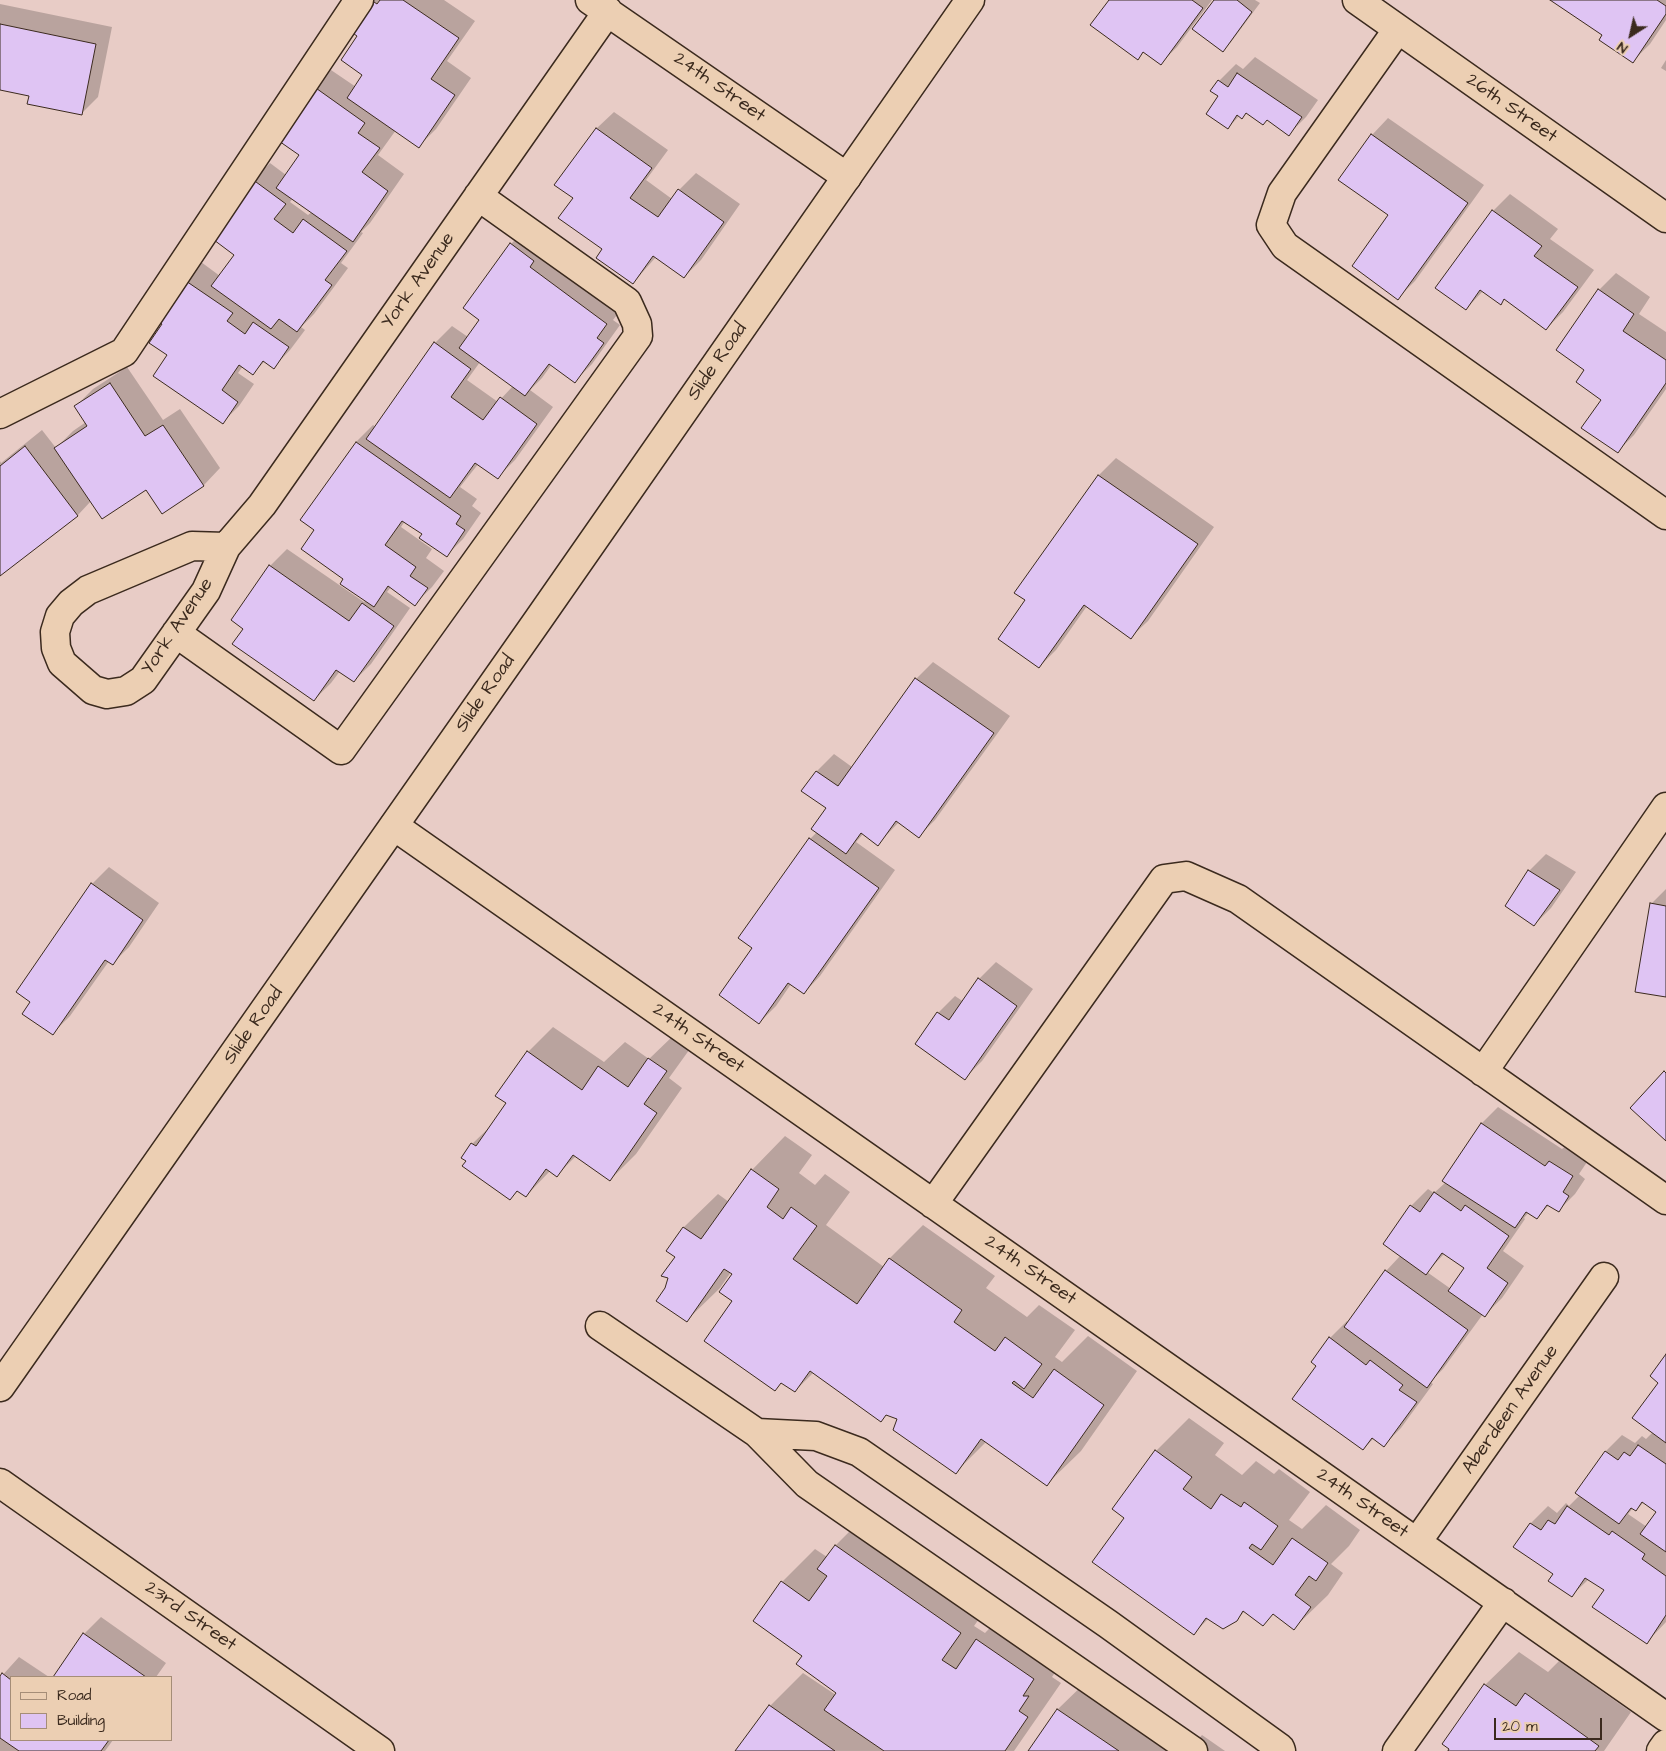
<!DOCTYPE html>
<style>
body{margin:0}
#map{position:relative;width:1666px;height:1751px;overflow:hidden;background:#e8ccc6;font-family:"Architects Daughter",sans-serif}
canvas{display:block}
.legend{position:absolute;left:10px;top:1676px;width:162px;height:65px;box-sizing:border-box;background:#eccfb3;border:1px solid #a58d77;margin:0;padding:6px 9px;list-style:none;font-size:15px;color:#3b2a1e}
.legend li{display:flex;align-items:center;gap:10px;height:25px}
.legend b{width:25px;border:1px solid #a58d77}
.north{position:absolute;left:1606px;top:10px;width:50px;height:50px;-webkit-text-stroke:4px #eccfb3;paint-order:stroke;rotate:215deg;font-size:14px;font-weight:700;line-height:20px;text-align:center;color:#3b2a1e}
.north::after{content:'';display:block;margin:auto;width:18px;height:22px;background:#3b2a1e;clip-path:polygon(50% 0,100% 100%,50% 72%,0 100%)}
.scale{position:absolute;left:1494px;top:1718px;width:108px;height:22px;box-sizing:border-box;border:2px solid #3b2a1e;border-top:0;padding-left:6px;font-size:15px;line-height:18px;white-space:nowrap;color:#3b2a1e;-webkit-text-stroke:4px #eccfb3;paint-order:stroke}
</style>
<div id="map">
<canvas width="1666" height="1751"></canvas>
<ul class="legend">
<li><b style="height:6px;background:#eccfb3"></b>Road</li>
<li><b style="height:14px;background:#dfc4f3"></b>Building</li>
</ul>
<div class="north">N</div>
<div class="scale">20 m</div>
</div>
<script>
const context = document.querySelector('canvas').getContext('2d');
context.lineJoin = 'round';
function paint(path, color) {
  context.fillStyle = color;
  context.fill(path, 'evenodd');
}
function poly(rows) {
  const path = new Path2D();
  for (const r of rows) {
    path.moveTo(r[0], r[1]);
    for (let i = 2; i < r.length; i += 2) path.lineTo(r[i], r[i + 1]);
  }
  return path;
}
function trace(path, color, width, dash) {
  context.strokeStyle = color;
  context.lineWidth = width;
  context.lineCap = dash ? 'butt' : 'round';
  context.setLineDash(dash || []);
  context.stroke(path);
}
function write(font, color, halo, rows, align = 'center') {
  context.font = font + ' "Architects Daughter",sans-serif';
  context.lineWidth = 4;
  context.setLineDash([]);
  context.textBaseline = 'middle';
  context.strokeStyle = halo;
  context.fillStyle = color;
  for (const [text, x, y, turn = 0] of rows) {
    context.save();
    context.translate(x, y);
    context.rotate((+turn || 0) * Math.PI / 180);
    context.textAlign = isNaN(turn) ? turn : align;
    if (halo) context.strokeText(text, 0, 0);
    context.fillText(text, 0, 0);
    context.restore();
  }
}
paint(poly([
 [368,0,444,0,475,21,447,61,471,78,436,129,419,146,396,130,378,155,404,174,370,223,361,232,363,233,341,263,348,268,314,314,301,327,305,330,290,350,274,367,265,361,253,373,243,366,238,373,254,384,239,406,222,423,169,355,164,324,184,279,201,262,220,276,235,254,253,180,270,163,286,175,300,154,314,87,331,70,356,87,364,75,359,36],
 [293,198,312,212,308,215,290,202],
 [1110,0,1212,0,1177,47,1160,64,1144,52,1138,58],
 [1215,0,1255,0,1260,3,1231,42,1223,50],
 [1552,0,1666,0,1666,20,1650,44,1633,61,1603,35],
 [0,4,112,27,98,97,81,114,31,95,0,89],
 [1255,57,1318,100,1306,117,1289,134,1267,119,1247,113,1242,117,1240,115,1228,128,1220,96,1219,81,1236,64,1243,69],
 [1666,60,1666,71,1661,68],
 [614,112,668,150,646,180,672,199,679,190,696,173,740,204,701,260,684,277,656,257,633,283,603,249,574,198,556,185,597,128],
 [1388,118,1484,185,1415,281,1398,298,1389,215,1372,135],
 [1510,194,1558,229,1550,239,1594,270,1563,312,1546,329,1505,299,1501,303,1483,291,1466,309,1493,211],
 [528,227,623,307,613,320,620,325,592,364,575,381,552,364,542,378,530,390,553,407,515,460,498,477,479,463,460,487,477,499,472,506,481,513,463,539,446,556,424,534,405,521,401,527,432,549,426,558,444,571,432,587,415,604,391,587,387,592,410,608,371,664,354,681,340,671,331,683,314,700,245,628,232,620,270,566,287,549,364,602,366,600,345,578,316,530,356,442,373,425,376,427,435,343,452,326,468,337,481,319,511,244],
 [480,362,513,386,498,402,467,380],
 [1616,273,1650,297,1639,314,1666,332,1666,389,1634,435,1617,452,1603,400,1586,370,1599,290],
 [127,367,163,420,180,409,220,468,204,485,146,488,91,501,78,515,0,575,0,461,1,463,42,430,56,448,73,431,86,422,76,406,93,389],
 [1116,458,1214,527,1148,621,1131,637,1087,606,1056,650,1039,667,1026,600,1016,593,1099,475],
 [933,662,1010,716,935,820,919,836,899,822,878,844,864,833,856,842,895,870,820,976,804,993,791,984,776,1006,759,1023,754,948,810,839,817,832,828,808,803,791,817,771,834,754,852,767,916,679],
 [1546,854,1576,872,1551,908,1534,925,1529,871],
 [109,867,159,903,129,947,112,964,109,961,70,1016,53,1033,32,1001,92,884],
 [1666,889,1666,996,1651,904],
 [996,962,1033,989,982,1061,965,1078,917,1043,938,1013,955,996,964,1002,979,979],
 [553,1027,604,1062,625,1042,649,1059,675,1034,692,1046,669,1078,682,1088,636,1154,610,1180,576,1156,557,1175,550,1171,526,1196,518,1191,510,1198,468,1161,472,1144,495,1122,508,1103,528,1052],
 [1498,1107,1562,1149,1567,1145,1589,1159,1579,1174,1585,1179,1575,1194,1558,1211,1549,1205,1537,1217,1529,1212,1524,1218,1525,1219,1503,1251,1524,1266,1502,1298,1485,1315,1483,1314,1443,1369,1430,1382,1433,1384,1401,1428,1384,1445,1374,1438,1363,1449,1318,1365,1330,1338,1347,1321,1348,1322,1386,1271,1401,1255,1384,1244,1411,1206,1428,1189,1434,1193,1446,1182,1482,1123],
 [1445,1253,1466,1268,1451,1289,1427,1272],
 [785,1136,812,1155,799,1173,815,1185,825,1174,850,1192,826,1225,884,1267,890,1258,923,1225,995,1276,986,1288,1027,1317,1039,1305,1075,1330,1055,1357,1062,1362,1088,1336,1137,1371,1081,1451,1047,1484,987,1441,956,1472,899,1418,887,1414,881,1420,814,1372,795,1391,782,1382,775,1389,734,1301,734,1274,731,1272,720,1288,686,1321,666,1289,677,1256,668,1250,684,1227,718,1194,729,1202,752,1170],
 [1666,1356,1666,1622,1647,1642,1606,1589,1589,1579,1572,1595,1555,1573,1515,1547,1531,1523,1548,1506,1557,1513,1566,1503,1569,1506,1580,1495,1606,1451,1622,1435,1635,1443,1642,1436,1646,1439,1653,1432,1660,1383],
 [1644,1502,1658,1511,1647,1527,1628,1514,1633,1508,1636,1510],
 [1189,1418,1224,1443,1215,1455,1242,1475,1256,1461,1274,1474,1279,1469,1310,1492,1289,1520,1302,1529,1326,1505,1360,1530,1349,1546,1331,1564,1343,1573,1328,1595,1294,1628,1274,1613,1263,1624,1245,1611,1236,1620,1209,1618,1194,1633,1126,1518,1156,1451],
 [869,1512,993,1599,974,1626,985,1633,1010,1607,1067,1646,1055,1662,1061,1663,1052,1677,1061,1683,1014,1751,736,1751,770,1706,803,1673,836,1695,838,1692,804,1655,782,1582,815,1549,827,1557,836,1545],
 [101,1617,166,1663,156,1677,55,1677,84,1634],
 [1519,1652,1548,1672,1559,1661,1631,1712,1604,1751,1447,1751,1485,1685],
 [19,1657,49,1677,11,1677,11,1740,113,1740,105,1751,0,1751,0,1678],
 [1092,1676,1192,1746,1202,1735,1225,1751,1030,1751,1058,1709]
]), '#0003');
const building = poly([
 [371,0,377,4,380,0,403,0,459,38,431,79,455,95,419,148,347,98,362,75,341,60,357,36,347,29,371,0],
 [1109,0,1192,0,1203,8,1161,65,1143,52,1138,60,1090,25,1109,0],
 [1214,0,1237,0,1252,12,1223,52,1192,29,1214,0],
 [1550,0,1657,0,1666,6,1666,14,1633,63,1599,40,1602,35,1550,0],
 [0,24,96,44,82,115,27,104,29,96,0,90,0,24],
 [1237,73,1302,117,1289,136,1267,120,1263,125,1246,113,1242,119,1237,115,1228,129,1206,114,1218,96,1210,91,1218,80,1228,87,1237,73],
 [313,86,365,123,358,133,380,148,362,172,388,191,353,242,276,188,299,155,276,139,313,86],
 [596,128,652,168,630,198,658,217,678,189,724,222,684,278,653,256,633,284,596,258,602,249,558,218,573,198,554,185,596,128],
 [1371,134,1468,203,1398,300,1352,266,1388,215,1338,180,1371,134],
 [252,179,286,204,274,219,293,233,303,219,347,251,325,280,332,285,297,332,279,319,271,329,211,286,234,255,210,237,252,179],
 [1492,210,1542,246,1534,256,1578,287,1546,330,1504,299,1501,305,1480,290,1466,310,1435,288,1492,210],
 [510,243,534,261,530,267,607,324,597,338,604,343,575,383,549,364,525,396,459,348,479,320,463,308,510,243],
 [183,279,233,313,227,321,245,334,253,322,289,347,274,369,263,361,253,375,239,365,222,390,238,402,223,424,153,376,167,355,149,343,162,324,155,319,183,279],
 [1598,289,1634,314,1623,331,1666,360,1666,383,1618,453,1581,428,1601,400,1576,382,1584,370,1556,350,1598,289],
 [434,342,471,369,451,397,483,420,500,397,537,424,498,479,475,463,450,498,366,439,434,342],
 [110,383,145,436,163,425,204,486,162,514,146,490,102,519,54,448,87,426,74,406,110,383],
 [356,442,461,516,456,524,465,530,447,557,419,538,422,534,402,521,385,545,416,567,410,576,428,588,415,606,388,586,374,607,340,584,343,579,301,549,314,530,300,520,356,442],
 [25,446,78,516,0,576,0,466,25,446],
 [1098,475,1198,544,1131,639,1084,605,1039,668,998,639,1025,600,1014,593,1098,475],
 [269,565,349,621,362,603,394,626,354,682,336,670,314,701,232,644,243,629,231,620,269,565],
 [915,678,994,733,919,838,896,821,878,846,861,833,846,854,811,829,826,808,801,791,816,771,838,786,915,678],
 [809,838,879,888,804,994,788,983,759,1024,719,995,752,948,738,938,809,838],
 [1528,870,1560,890,1534,926,1505,906,1528,870],
 [91,883,143,920,113,965,105,960,53,1035,22,1014,30,1002,16,992,91,883],
 [1650,903,1666,906,1666,997,1635,992,1650,903],
 [978,978,1017,1006,965,1080,915,1044,937,1012,949,1020,978,978],
 [527,1051,582,1090,598,1066,628,1087,648,1058,667,1071,644,1104,657,1113,610,1181,573,1155,557,1177,546,1169,526,1197,517,1191,510,1200,462,1166,466,1161,461,1158,471,1143,476,1146,506,1103,495,1096,527,1051],
 [1664,1071,1666,1073,1666,1141,1630,1108,1664,1071],
 [1481,1123,1545,1166,1549,1161,1573,1176,1563,1192,1569,1196,1559,1212,1547,1205,1537,1219,1526,1212,1515,1228,1442,1181,1481,1123],
 [751,1169,779,1189,767,1207,783,1219,791,1207,817,1226,793,1259,857,1304,889,1258,962,1310,954,1322,995,1351,1005,1337,1042,1364,1024,1389,1014,1381,1012,1383,1033,1398,1054,1369,1104,1405,1047,1486,981,1439,956,1474,893,1430,897,1419,886,1415,881,1422,810,1371,795,1392,781,1383,775,1391,704,1341,732,1301,719,1292,732,1274,724,1269,687,1322,656,1301,665,1288,668,1278,661,1276,675,1257,666,1251,683,1227,701,1239,751,1169],
 [1434,1192,1461,1211,1465,1205,1509,1236,1487,1268,1508,1283,1485,1317,1448,1291,1464,1268,1442,1253,1426,1275,1383,1244,1410,1205,1420,1212,1434,1192],
 [1385,1270,1468,1330,1427,1388,1344,1327,1385,1270],
 [1329,1337,1366,1365,1370,1360,1403,1385,1399,1390,1417,1402,1384,1447,1372,1438,1363,1450,1292,1399,1316,1366,1311,1362,1329,1337],
 [1666,1354,1666,1443,1632,1418,1658,1383,1650,1376,1666,1354],
 [1638,1445,1666,1464,1666,1552,1640,1534,1656,1512,1642,1502,1636,1511,1631,1508,1619,1524,1575,1493,1605,1451,1618,1460,1624,1452,1630,1456,1638,1445],
 [1155,1450,1192,1477,1183,1489,1211,1509,1221,1494,1241,1507,1244,1502,1278,1526,1261,1550,1252,1544,1249,1548,1273,1565,1292,1538,1328,1563,1316,1581,1309,1576,1295,1595,1311,1607,1294,1630,1273,1614,1263,1626,1243,1611,1237,1621,1223,1629,1206,1618,1194,1635,1092,1562,1124,1518,1112,1509,1155,1450],
 [1567,1506,1609,1535,1612,1531,1645,1554,1642,1559,1666,1576,1666,1615,1647,1644,1592,1607,1604,1590,1585,1578,1572,1597,1548,1581,1553,1574,1513,1547,1530,1523,1541,1530,1548,1520,1555,1524,1567,1506],
 [835,1545,961,1633,942,1660,956,1669,976,1639,1034,1679,1023,1696,1029,1696,1019,1711,1028,1717,1005,1751,884,1751,824,1710,836,1693,796,1664,802,1656,753,1621,781,1581,809,1601,827,1576,817,1569,835,1545],
 [83,1633,146,1677,53,1677,83,1633],
 [2,1673,11,1680,11,1740,109,1740,101,1751,19,1751,0,1738,0,1676,2,1673],
 [1484,1684,1516,1706,1525,1693,1599,1746,1595,1751,1448,1751,1449,1749,1442,1744,1484,1684],
 [769,1705,835,1751,735,1751,769,1705],
 [1057,1709,1119,1751,1028,1751,1057,1709]
]);
paint(building, '#dfc4f3');
trace(building, '#3b2a1e', 1);
const minor = poly([
 [590,0,847,177],
 [1357,0,1666,218],
 [1398,29,1282,193,1271,225,1285,246,1666,515],
 [0,414,124,352,359,0],
 [226,547,192,546,88,590,71,603,60,616,55,632,56,648,62,663,93,690,107,694,126,691,143,680,206,591,226,547,262,505,608,11],
 [176,633,341,750,638,336,637,324,627,302,478,196],
 [394,826,1666,1717],
 [1483,1072,1666,807],
 [933,1204,1164,879,1186,876,1238,899,1666,1200],
 [600,1326,757,1433,807,1484,1193,1751],
 [757,1433,816,1436,859,1452,1108,1624,1280,1748,1281,1751],
 [0,1483,380,1751],
 [1417,1542,1604,1277],
 [1397,1751,1503,1602],
 [1661,1751,1666,1744]
]);
const major = poly([
 [0,1387,538,620,970,0]
]);
trace(minor, '#3b2a1e', 31);
trace(major, '#3b2a1e', 31);
trace(minor, '#eccfb3', 28);
trace(major, '#eccfb3', 28);
write('19px', '#3b2a1e', '#eccfb3', [
 ["24th Street",719,88,35],
 ["26th Street",1511,109,35],
 ["York Avenue",419,281,-55],
 ["Slide Road",718,362,-55],
 ["York Avenue",178,627,-56],
 ["Slide Road",486,694,-55],
 ["Slide Road",254,1026,-55],
 ["24th Street",698,1039,35],
 ["24th Street",1030,1271,35],
 ["Aberdeen Avenue",1511,1410,-55],
 ["24th Street",1362,1504,35],
 ["23rd Street",190,1617,35]
]);
</script>
